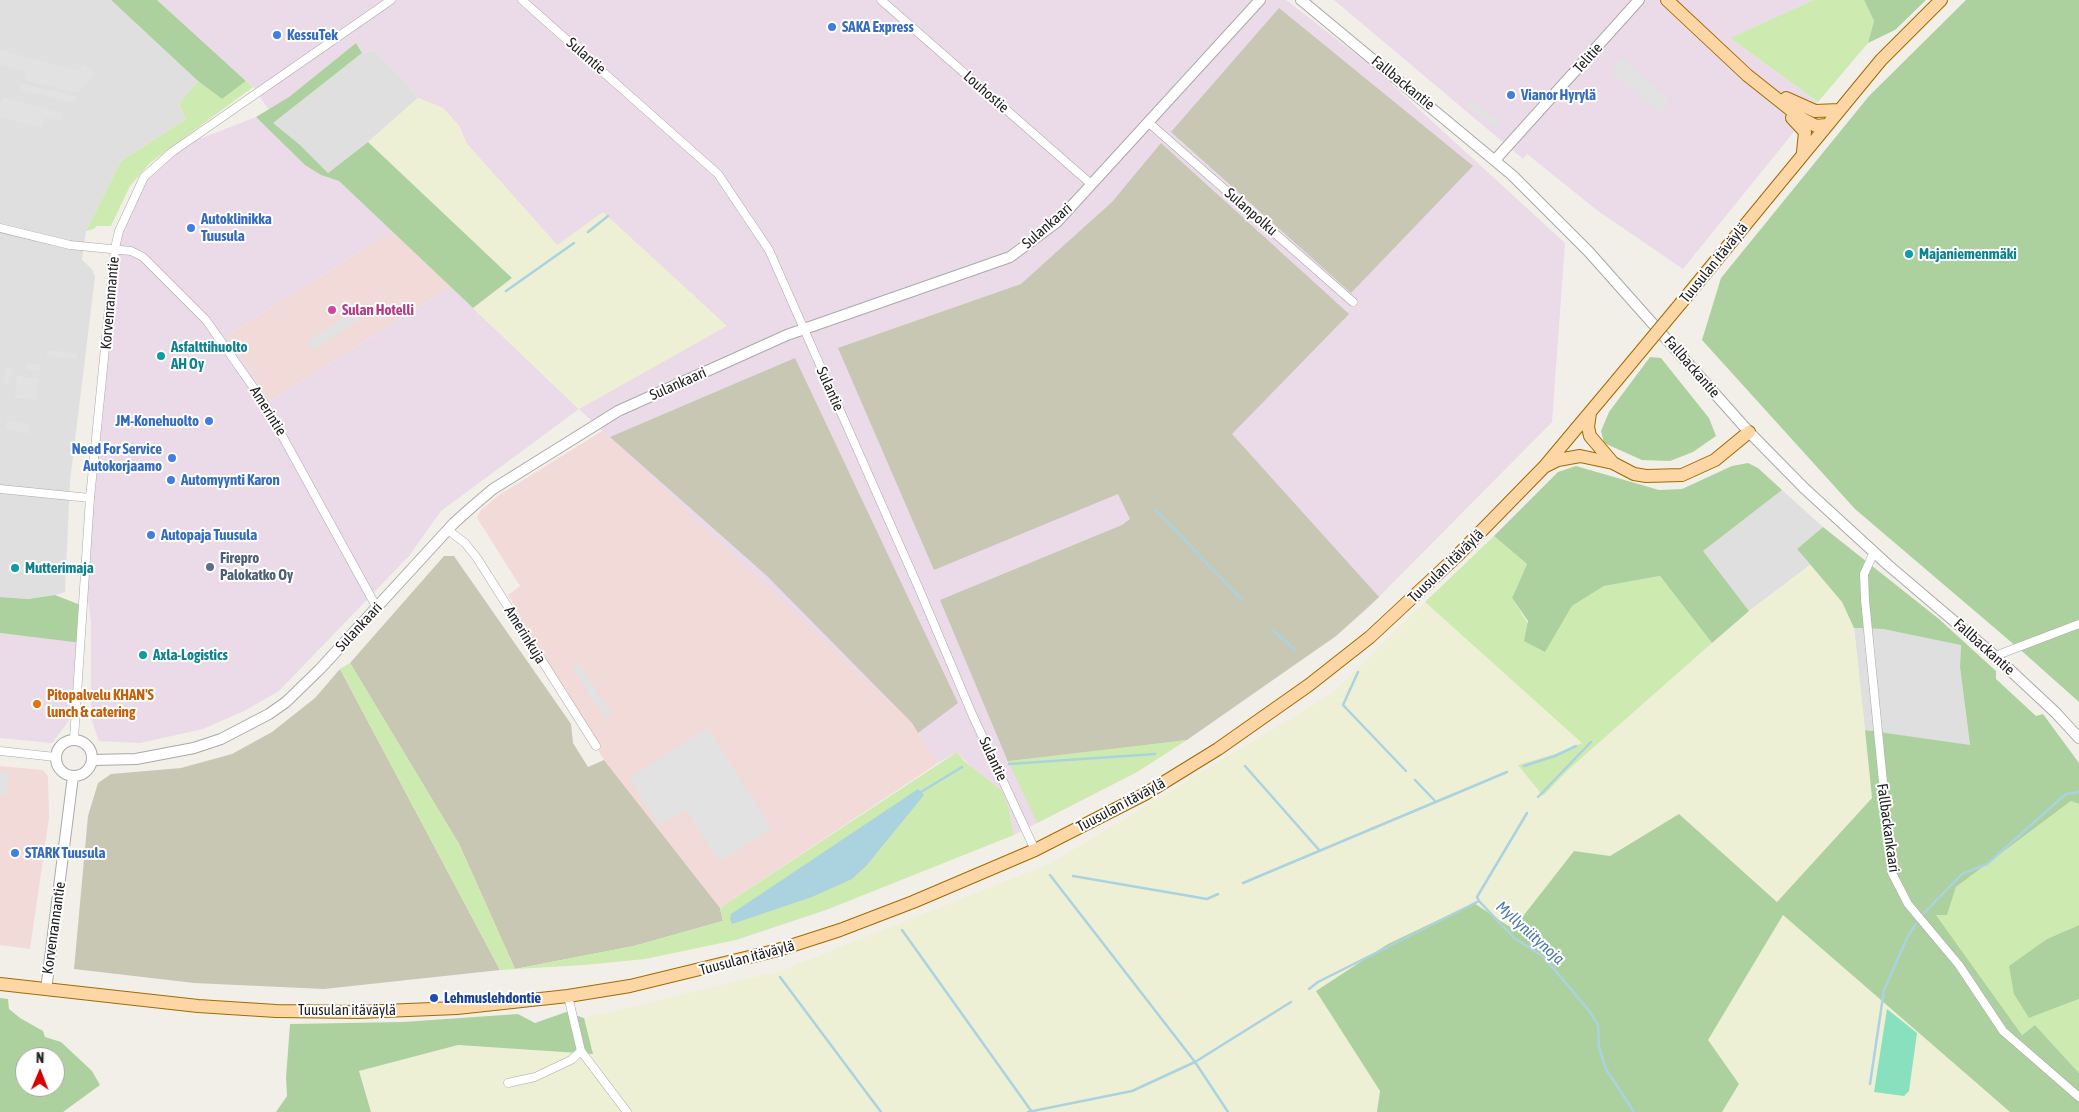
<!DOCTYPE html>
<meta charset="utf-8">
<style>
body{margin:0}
#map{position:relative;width:2079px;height:1112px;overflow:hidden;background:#f2efe9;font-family:"Asap Condensed",sans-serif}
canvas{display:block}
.north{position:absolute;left:15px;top:1047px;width:50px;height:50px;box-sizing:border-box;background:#fff;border:1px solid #a7a7a7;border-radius:50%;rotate:1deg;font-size:14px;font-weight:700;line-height:20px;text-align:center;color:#222}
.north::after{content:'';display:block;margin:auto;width:18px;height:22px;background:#d40000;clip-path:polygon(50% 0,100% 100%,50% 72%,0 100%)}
</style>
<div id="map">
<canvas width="2079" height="1112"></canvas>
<div class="north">N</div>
</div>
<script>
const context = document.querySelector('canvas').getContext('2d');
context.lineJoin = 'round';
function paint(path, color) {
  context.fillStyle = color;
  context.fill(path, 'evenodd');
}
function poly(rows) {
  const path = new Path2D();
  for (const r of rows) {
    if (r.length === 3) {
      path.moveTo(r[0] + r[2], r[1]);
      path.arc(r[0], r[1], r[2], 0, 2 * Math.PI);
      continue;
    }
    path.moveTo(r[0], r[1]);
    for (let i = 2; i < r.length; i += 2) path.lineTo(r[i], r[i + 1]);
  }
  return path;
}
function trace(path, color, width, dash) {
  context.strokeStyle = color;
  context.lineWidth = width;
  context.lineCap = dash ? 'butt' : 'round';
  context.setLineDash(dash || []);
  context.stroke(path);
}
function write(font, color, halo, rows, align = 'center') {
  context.font = font + ' "Asap Condensed",sans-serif';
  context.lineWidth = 4;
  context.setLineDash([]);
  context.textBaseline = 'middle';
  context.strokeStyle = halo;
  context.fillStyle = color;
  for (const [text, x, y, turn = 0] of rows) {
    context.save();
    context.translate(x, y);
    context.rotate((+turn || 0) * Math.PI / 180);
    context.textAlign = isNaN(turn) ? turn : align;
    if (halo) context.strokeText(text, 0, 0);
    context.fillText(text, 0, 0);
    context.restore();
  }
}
paint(poly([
 [0,0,111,0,198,81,179,103,186,119,121,161,86,231,82,260,92,269,95,277,70,481,65,592,55,595,28,599,0,597],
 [374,50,409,85,418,98,368,142,328,173,299,144,272,123,362,53],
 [1782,490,1823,527,1797,549,1810,565,1749,611,1702,551],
 [1854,628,1883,629,1961,644,1960,667,1970,746,1865,730]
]), '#e0dfdf');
paint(poly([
 [392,231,451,287,270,401,227,336],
 [602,431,645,467,912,723,938,763,720,908,604,760,508,595,520,586,477,518,481,510,499,495],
 [0,766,43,770,48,776,49,818,30,949,0,945]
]), '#f2dad9');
paint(poly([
 [157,0,1286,0,1373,67,1565,243,1552,422,1365,611,1336,636,1137,772,1014,835,1008,806,957,752,938,763,912,723,579,409,441,511,409,556,279,691,244,711,203,729,140,743,99,741,91,718,91,622,85,576,115,248,130,200,171,150,256,117,321,175,339,181,392,231,227,336,270,401,451,287,579,409,557,245,467,144,459,126,443,108,418,98,409,85,374,50,362,53,356,43,289,97,269,110,253,87],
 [1334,0,1813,0,1730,38,1818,102,1683,269,1598,211,1527,154,1523,159],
 [0,633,81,643,68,722,52,743,0,738]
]), '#ebdbe8');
paint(poly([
 [1279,8,1473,166,1351,293,1171,132],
 [1161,143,1349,314,1232,434,1379,597,1336,636,1187,740,1009,764,940,600,1122,525,1130,519,1118,494,934,570,838,348,1021,284,1112,202],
 [795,358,958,703,918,733,912,723,766,575,610,437],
 [444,556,454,556,571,724,573,743,588,767,604,760,720,908,723,921,634,946,515,969,459,844,350,663],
 [340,669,500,970,324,989,194,983,74,969,88,816,98,783,111,774,181,768,232,754,272,732,315,698]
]), '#c7c7b4');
paint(poly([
 [418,98,443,108,459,126,467,144,557,245,603,212,727,326,579,409,473,308,512,278,368,142],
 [1810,565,1842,602,1854,628,1872,798,1777,902,1679,814,1610,856,1574,851,1513,929,1316,991,1380,1091,1377,1112,371,1112,359,1071,458,1045,593,1054,584,1018,780,971,1051,863,1331,694,1425,602,1583,743,1555,754,1543,795,1568,770,1749,611],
 [1783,915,2010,1112,1722,1112,1739,1084,1708,1040]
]), '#eef0d5');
paint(poly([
 [1813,0,1864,0,1874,21,1868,43,1818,102,1730,38],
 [198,81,222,99,246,81,253,87,150,163,130,186,111,226,97,226,94,229,86,231,121,161,186,119,179,103],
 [1494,536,1527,564,1512,598,1545,651,1572,606,1604,586,1660,576,1712,643,1568,770,1543,796,1518,765,1555,754,1582,743,1425,602],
 [350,663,459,844,515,969,634,946,723,921,720,908,957,752,965,762,1002,791,1008,806,1014,835,826,910,736,940,645,959,584,965,500,970,340,669],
 [1187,740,1137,772,1037,823,1008,761],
 [2071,801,2079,804,2079,925,2047,939,2029,1018,2079,999,2079,1073,2035,1025,2022,1035,1935,914,1947,914,1956,887]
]), '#cdebb0');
paint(poly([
 [111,0,157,0,246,81,222,99,198,81],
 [1864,0,1926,0,1895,30,1868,43,1874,21],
 [1966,0,2079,0,2079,702,2024,653,1855,509,1702,340,1721,278,1869,96],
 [356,43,362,53,273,123,299,144,328,173,368,142,512,278,473,308,339,181,321,175,305,165,256,117,289,97],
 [1650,357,1661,358,1709,418,1716,436,1693,452,1670,461,1642,460,1604,443,1601,431,1609,412],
 [1748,463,1758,468,1782,490,1703,551,1749,611,1712,643,1660,576,1604,586,1572,606,1545,652,1524,641,1528,621,1512,598,1527,564,1494,536,1558,472,1576,466,1659,490,1682,489,1732,466],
 [1823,527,1939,619,1996,671,1996,679,2036,716,2043,714,2079,763,2079,804,2071,801,1956,887,1947,915,1936,915,2022,1035,2035,1025,2079,1073,2079,1112,2010,1112,1783,915,1708,1040,1739,1084,1722,1112,1377,1112,1380,1091,1316,991,1388,944,1474,903,1513,929,1574,851,1610,856,1679,814,1777,902,1872,798,1865,730,1970,745,1960,667,1961,645,1883,629,1854,628,1842,602,1797,549],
 [55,595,83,606,81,643,0,633,0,597,28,599],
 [2079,925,2079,999,2029,1018,2014,994,2009,966,2047,939],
 [0,998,8,999,9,1009,20,1018,43,1031,45,1037,61,1042,92,1071,100,1085,63,1112,0,1112],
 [25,1057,55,1057,55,1087,25,1087],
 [566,1012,584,1018,593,1054,458,1045,359,1071,371,1112,276,1112,287,1096,286,1078,290,1024,403,1022,518,1014,535,1023]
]), '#add19e');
paint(poly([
 [1887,1009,1917,1033,1909,1091,1904,1096,1874,1092]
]), '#88e0be');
paint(poly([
 [0,50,77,70,84,64,96,74,77,93,24,80,26,72,0,65],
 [1622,57,1670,100,1659,113,1611,70],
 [21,83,76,96,75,103,19,89],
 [3,97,63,113,62,121,45,118,42,128,0,117,0,103],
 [1471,99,1501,123,1497,128,1466,105],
 [354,311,360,320,313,350,307,341],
 [47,350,77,353,77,359,47,356],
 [26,363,40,364,40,371,26,370],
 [6,368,13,369,9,384,3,383],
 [17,376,39,378,36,400,15,398],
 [7,420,30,425,28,434,6,429],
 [579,664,612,715,606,719,572,668],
 [708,728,772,829,719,862,686,810,659,826,629,778],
 [0,772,10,774,7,795,0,795]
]), '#e2e2e2');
paint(poly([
 [918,789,924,795,867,865,852,879,812,897,732,924,730,919,731,914]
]), '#aad3df');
trace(poly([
 [588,232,608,216],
 [506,291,574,243],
 [1155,509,1242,600],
 [1273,630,1296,651],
 [1358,672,1343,705,1406,771],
 [1009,764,1155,754],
 [1245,766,1320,851],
 [1524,766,1555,756,1576,746],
 [1415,780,1436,802],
 [921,792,962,767],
 [1538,797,1591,742],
 [1050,875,1195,1062,1228,1112],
 [1073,876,1207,899,1218,894],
 [1243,883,1507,772],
 [1479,901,1514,938,1544,957,1590,1012,1598,1025,1599,1047,1606,1069,1634,1112],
 [1479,901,1477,897,1527,813],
 [1924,913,1962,874,1987,864,2066,794,2079,792],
 [902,930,1032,1112],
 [780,977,881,1112],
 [1309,989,1318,982,1479,901],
 [1870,1084,1884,990,1908,936,1916,924],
 [1028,1112,1132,1091,1195,1062,1291,1002]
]), '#aad3df', 2.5);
const minor = poly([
 [522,0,718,174,769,250,920,591,972,714,1035,850],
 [881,0,1091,184],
 [1148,122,1353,302],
 [0,228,70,245,131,251,143,257,206,320,263,401,377,608],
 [0,489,90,498],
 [448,530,465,543,477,558,596,746],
 [1874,552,1864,574,1865,600,1892,873,1908,904,1959,965,2003,1031,2079,1097],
 [1995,656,2079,624],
 [74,739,90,498,115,248,119,231,144,177,172,152,391,0],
 [0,751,55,757],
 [568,996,581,1051,627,1112],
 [508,1083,535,1077,571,1060,581,1051]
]);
const tertiary = poly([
 [1301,0,1512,175,1589,252,1749,432,1804,488,1888,565,1995,656,2056,713,2079,738],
 [1495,160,1639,0],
 [74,758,18],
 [93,760,136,759,194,748,221,739,269,714,286,702,320,669,454,523,473,506,493,489,618,411,787,335,1010,257,1057,222,1260,0],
 [46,990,73,776]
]);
const primary = poly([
 [1667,0,1747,75,1801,118,1816,126,1826,125],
 [1786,98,1815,111,1839,110],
 [1792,118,1805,132,1803,152],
 [1681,303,1881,60,1941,0],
 [1590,413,1588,427,1590,436,1613,463],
 [1546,466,1558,460,1580,456,1613,463,1634,474,1646,476,1682,475,1715,460,1749,432],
 [0,984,198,1006,276,1011,359,1012,457,1008,568,996,630,986,778,950,840,930,913,902,1035,850,1145,794,1218,749,1309,685,1370,637,1457,556,1544,467,1617,380]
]);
trace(minor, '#a9a9a9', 9);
trace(tertiary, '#a9a9a9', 12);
trace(primary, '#a06b00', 14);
trace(minor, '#fff', 8);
trace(tertiary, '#fff', 10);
trace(primary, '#fcd6a4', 12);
const primaryBridge = poly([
 [1617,380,1681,303]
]);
trace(primaryBridge, '#a06b00', 14, []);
trace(primaryBridge, '#fcd6a4', 12);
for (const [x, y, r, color] of [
 [832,27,5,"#3f7fe0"],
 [277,35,5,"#3f7fe0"],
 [1511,95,5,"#3f7fe0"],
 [191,228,5,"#3f7fe0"],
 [1909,254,5,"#0f9aa8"],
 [332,310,5,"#d1479c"],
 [161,356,5,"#0f9aa8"],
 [209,421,5,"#3f7fe0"],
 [172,458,5,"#3f7fe0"],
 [171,480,5,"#3f7fe0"],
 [151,535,5,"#3f7fe0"],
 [210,567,5,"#5c6f8a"],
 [15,568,5,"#0f9aa8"],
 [143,655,5,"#0f9aa8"],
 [37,704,5,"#e8710a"],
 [15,853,5,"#3f7fe0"],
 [434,998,5,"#1a4fb4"]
]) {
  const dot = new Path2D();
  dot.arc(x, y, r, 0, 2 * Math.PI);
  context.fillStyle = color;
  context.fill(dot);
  trace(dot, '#fff', 2);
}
write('bold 15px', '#366cbe', '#fff', [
 ["SAKA Express",842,27],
 ["KessuTek",287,35],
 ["Vianor Hyrylä",1521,95],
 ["Autoklinikka",201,219],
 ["Tuusula",201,236],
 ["JM-Konehuolto",199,421,"right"],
 ["Need For Service",162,449,"right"],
 ["Autokorjaamo",162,466,"right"],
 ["Automyynti Karon",181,480],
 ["Autopaja Tuusula",161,535],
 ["STARK Tuusula",25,853]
], 'left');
write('15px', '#222', '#fff', [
 ["Sulantie",586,56,41],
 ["Telitie",1588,58,-48],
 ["Fallbackantie",1403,83,39],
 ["Louhostie",986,92,41],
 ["Sulanpolku",1251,212,41],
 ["Sulankaari",1047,226,-41],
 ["Tuusulan itäväylä",1714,263,-51],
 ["Korvenrannantie",110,303,-85],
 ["Fallbackantie",1692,367,49],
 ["Sulankaari",678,384,-24],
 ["Sulantie",830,389,66],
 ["Amerintie",268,411,58],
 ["Tuusulan itäväylä",1446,566,-44],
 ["Sulankaari",359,627,-47],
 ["Amerinkuja",525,635,58],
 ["Fallbackantie",1984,647,42],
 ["Sulantie",993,759,65],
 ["Tuusulan itäväylä",1121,805,-28],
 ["Fallbackankaari",1888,828,82],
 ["Korvenrannantie",54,928,-82],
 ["Tuusulan itäväylä",747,958,-15],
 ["Tuusulan itäväylä",347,1010]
]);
write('bold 15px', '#0d838f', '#fff', [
 ["Majaniemenmäki",1919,254],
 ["Asfalttihuolto",171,347],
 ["AH Oy",171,364],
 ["Mutterimaja",25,568],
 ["Axla-Logistics",153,655]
], 'left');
write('bold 15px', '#b23c85', '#fff', [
 ["Sulan Hotelli",342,310]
], 'left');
write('bold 15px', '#4e5e75', '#fff', [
 ["Firepro",220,558],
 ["Palokatko Oy",220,575]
], 'left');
write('bold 15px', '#c56008', '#fff', [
 ["Pitopalvelu KHAN'S",47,695],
 ["lunch & catering",47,712]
], 'left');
write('bold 15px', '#164399', '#fff', [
 ["Lehmuslehdontie",444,998]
], 'left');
write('italic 16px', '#4a7aab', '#fff', [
 ["Myllyniitynoja",1530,933,42]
]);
</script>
